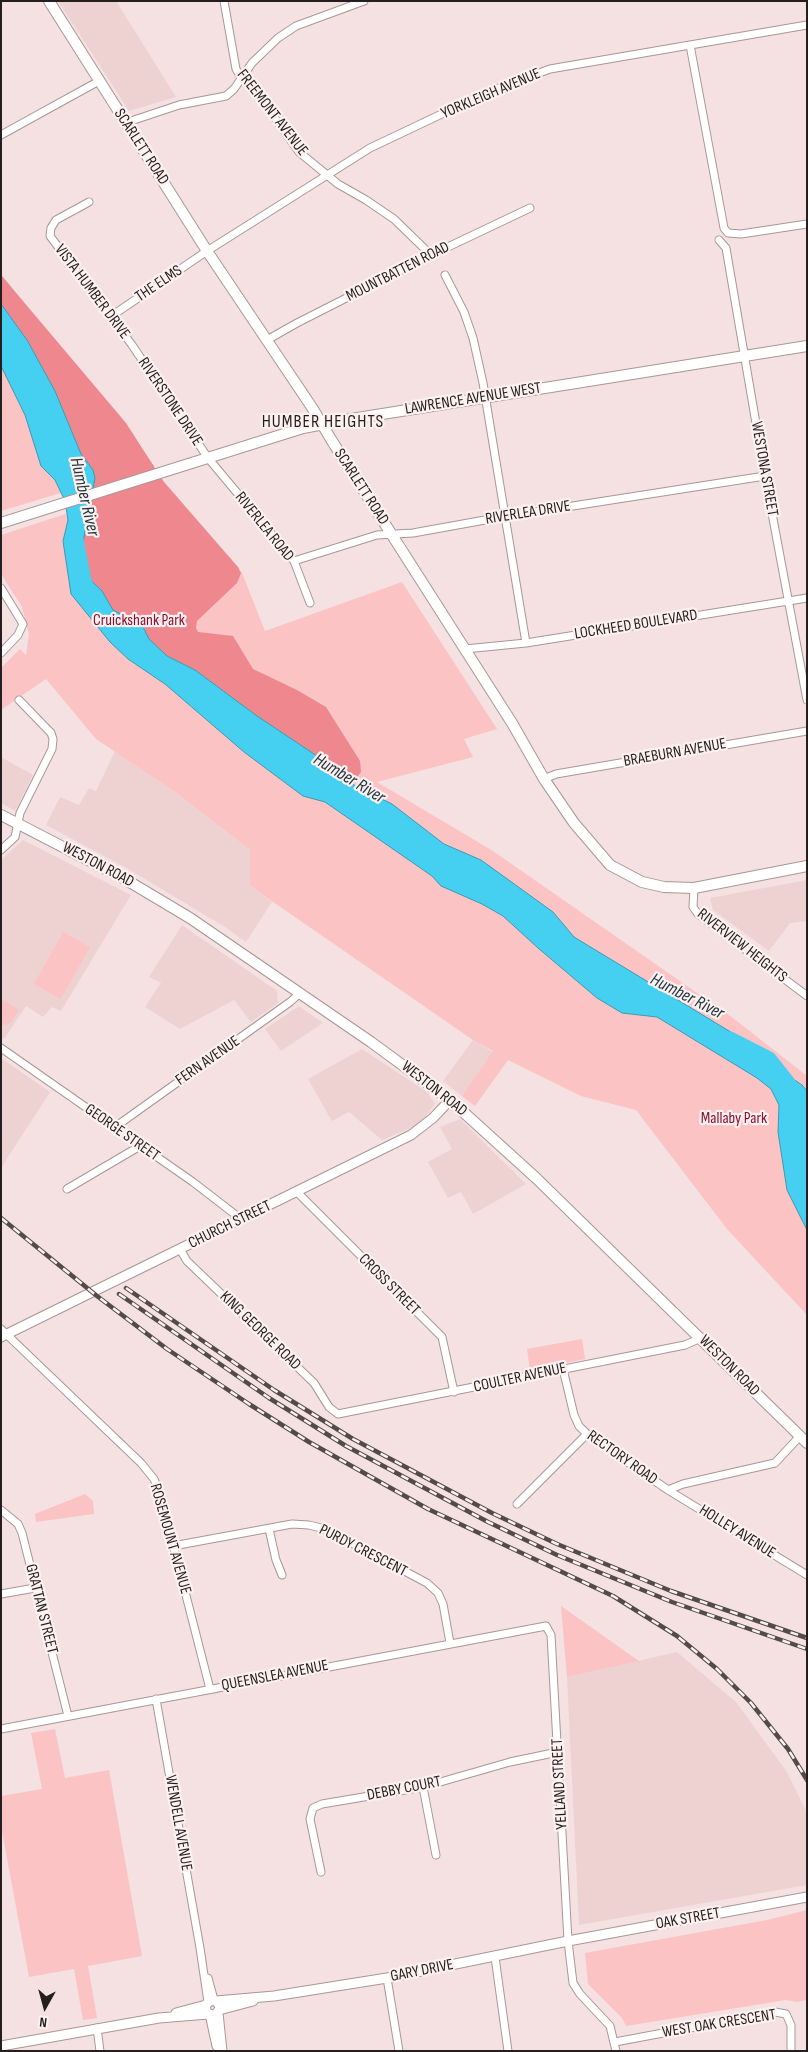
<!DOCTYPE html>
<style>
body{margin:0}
#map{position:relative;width:808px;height:2052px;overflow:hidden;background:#f5e1e1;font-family:"Sofia Sans Condensed",sans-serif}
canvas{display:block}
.frame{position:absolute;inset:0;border:2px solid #241e1e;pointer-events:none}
.north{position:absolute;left:20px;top:1982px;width:50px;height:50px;-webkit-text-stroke:4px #fcf0f1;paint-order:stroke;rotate:187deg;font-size:14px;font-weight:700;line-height:20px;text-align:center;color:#241e1e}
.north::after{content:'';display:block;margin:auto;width:18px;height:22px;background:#241e1e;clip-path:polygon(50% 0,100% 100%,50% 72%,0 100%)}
</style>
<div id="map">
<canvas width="808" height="2052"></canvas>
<div class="frame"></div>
<div class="north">N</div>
</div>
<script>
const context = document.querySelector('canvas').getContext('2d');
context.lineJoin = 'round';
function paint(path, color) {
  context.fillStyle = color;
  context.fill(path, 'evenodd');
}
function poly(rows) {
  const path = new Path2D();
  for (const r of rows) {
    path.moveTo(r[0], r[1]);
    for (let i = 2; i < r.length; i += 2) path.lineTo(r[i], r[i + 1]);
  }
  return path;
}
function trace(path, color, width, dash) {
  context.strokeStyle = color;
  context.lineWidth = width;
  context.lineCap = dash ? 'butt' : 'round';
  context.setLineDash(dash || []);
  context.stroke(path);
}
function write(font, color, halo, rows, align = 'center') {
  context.font = font + ' "Sofia Sans Condensed",sans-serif';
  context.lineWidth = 4.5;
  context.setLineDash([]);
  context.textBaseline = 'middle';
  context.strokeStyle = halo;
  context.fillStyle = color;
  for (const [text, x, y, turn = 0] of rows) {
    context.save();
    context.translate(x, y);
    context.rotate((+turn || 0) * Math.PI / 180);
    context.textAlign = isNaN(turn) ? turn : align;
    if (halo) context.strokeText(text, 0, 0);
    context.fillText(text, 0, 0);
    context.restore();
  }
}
paint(poly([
 [58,1,116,1,176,97,129,111],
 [115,751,175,792,250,850,250,886,272,902,246,942,225,927,130,870,46,825,60,797,79,805,89,788,96,791],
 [1,757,33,775,15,811,1,803],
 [23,840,131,895,61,1011,52,1007,43,1017,26,1006,4,1039,1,1037,1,860],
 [807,880,807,921,790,923,769,951,713,910,710,898],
 [182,925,277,991,278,1003,251,1022,234,1000,180,1029,145,1007,161,983,149,977],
 [299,1006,323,1023,281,1051,265,1029],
 [473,1040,493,1052,462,1096,443,1081],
 [362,1049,427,1092,435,1104,420,1124,382,1140,349,1112,332,1121,308,1079],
 [1,1058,50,1092,1,1168],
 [460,1119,526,1184,473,1214,461,1192,448,1198,428,1162,452,1149,440,1127],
 [677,1652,736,1702,787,1772,807,1813,807,1885,579,1925,567,1677]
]), '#eed2d2');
paint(poly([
 [1,274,153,465,1,511],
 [164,482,242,573,265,631,402,582,497,729,464,739,473,757,377,782,493,851,733,1018,807,1076,807,1315,727,1229,636,1110,581,1096,508,1060,475,1106,462,1096,493,1051,473,1040,250,886,250,850,175,792,96,739,46,679,1,710,1,668,20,649,26,655,29,634,22,607,1,574,1,535],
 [63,932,90,947,61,999,34,984],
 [3,1000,19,1010,11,1022,7,1025,1,1024,1,1002],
 [582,1339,585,1359,530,1370,527,1349],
 [85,1494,93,1501,94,1514,36,1522,35,1514],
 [561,1606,639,1661,567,1677],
 [55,1729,65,1778,109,1770,142,1956,88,1966,97,2018,83,2020,74,1969,29,1977,1,1826,1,1796,42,1789,31,1733],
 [807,1910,807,2000,797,2002,786,2000,626,2026,622,2018,588,1984,585,1953,767,1920]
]), '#fbc3c4');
paint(poly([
 [1,275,126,423,164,482,238,567,241,573,237,583,197,621,196,628,198,632,233,636,253,669,297,690,326,707,360,761,361,772,352,784,323,760,257,716,195,670,167,656,149,639,142,625,113,610,102,591,81,571,79,564,93,470,81,454,55,391,27,340,1,304]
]), '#ee888e');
const water = poly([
 [1,304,27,340,55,391,81,454,93,470,95,478,79,564,81,571,102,591,113,610,142,625,149,639,167,656,195,670,257,716,323,760,352,784,392,804,444,844,481,860,553,912,574,937,734,1034,752,1051,802,1085,807,1091,807,1230,787,1190,778,1132,779,1105,771,1089,757,1078,657,1017,622,1013,597,998,538,948,503,916,482,904,441,886,432,876,325,802,303,796,244,752,165,684,128,659,110,642,71,594,63,541,68,520,65,501,55,480,41,466,25,415,1,366,1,304]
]);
paint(water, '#45d0f2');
trace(water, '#3b9bb2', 1);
trace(poly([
 [76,540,84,581,87,591],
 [730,1039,769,1059,788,1083]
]), '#45d0f2', 15);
const minor = poly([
 [224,1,236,69,242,79,252,86,299,152,338,184,366,200,394,219,431,255],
 [690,45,724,228,728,233,741,234,807,224],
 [125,123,179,105,226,96,234,89,252,63,278,38,296,26,364,1],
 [1,135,99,81],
 [89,202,56,220,51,228,50,236,132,345,208,458,294,561,310,603],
 [719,240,726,248,765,476,807,700],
 [445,275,464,312,473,338,483,383,526,643],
 [110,317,207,251,370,148,488,92,550,69,807,25],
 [267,340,297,323,431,255,530,208],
 [294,561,377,535,413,533,496,518,765,476],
 [1,588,23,624,18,635,1,653],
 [465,649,526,643,807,598],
 [544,779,556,774,807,731],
 [1,850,15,837,20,813,52,749,53,739,51,733,19,700],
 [694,888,693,907,698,914,807,996],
 [1,1048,193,1182,241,1219],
 [115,1127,290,1002,299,994],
 [67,1189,140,1146],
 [297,1192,442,1337,454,1392],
 [180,1249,187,1261,314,1383,329,1407,338,1414,685,1345,701,1338],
 [1,1329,141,1463,154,1479,160,1494,210,1689],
 [563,1369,574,1415,579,1426,587,1434,668,1490,683,1484,775,1463,800,1436],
 [668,1490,807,1575],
 [517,1504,587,1434],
 [1,1510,18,1524,22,1533,68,1716],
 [269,1529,276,1560,282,1575],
 [173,1546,292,1524,309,1525,325,1529,427,1583,438,1593,443,1604,450,1643],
 [1,1594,35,1588],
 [156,1699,200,1948,208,2002],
 [1,1729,546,1626,551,1635,568,1941,573,1983,580,1994,610,2026,616,2051],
 [423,1787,436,1855],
 [321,1872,310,1819,313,1808,322,1804,423,1787,510,1762,558,1752],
 [495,1957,508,2051],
 [208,1978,214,2000,216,2001],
 [387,1978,399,2051],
 [97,2028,100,2051],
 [615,2042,775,2012,786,2014,791,2025,791,2051]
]);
const tertiary = poly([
 [1,1337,411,1135,433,1118,450,1100],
 [214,2000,208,2002,205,2007,207,2013,212,2015,216,2014,219,2010,220,2006,216,2001,274,1996,387,1978,568,1941,807,1897],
 [219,2010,253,2001],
 [176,2013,206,2005],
 [218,2013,222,2051],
 [210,2014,217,2046],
 [1,2046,159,2018,208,2014]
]);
const secondary = poly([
 [49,1,207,251,313,409,332,441,512,723,544,779,574,823,610,865,642,882,664,887,694,888,807,866],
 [1,523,303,428,345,420,807,346],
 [1,815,123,878,190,918,371,1042,450,1100,536,1178,807,1443]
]);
trace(minor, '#a99797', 9);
trace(tertiary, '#a99797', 11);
trace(secondary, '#a99797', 12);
trace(minor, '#fff', 7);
trace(tertiary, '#fff', 9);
trace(secondary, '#fff', 10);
const rail = poly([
 [1,1218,97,1296,167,1349,249,1404,309,1442,428,1509,613,1596,677,1636,717,1669,751,1703,788,1749,807,1780],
 [126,1288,274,1390,353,1439,492,1513,557,1544,671,1591,807,1638],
 [119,1294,269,1398,346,1446,488,1522,557,1555,672,1602,807,1649]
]);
trace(rail, '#534a4a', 4.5);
trace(rail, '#fcf0f1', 2.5, [8]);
write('16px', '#241e1e', '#fcf0f1', [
 ["YORKLEIGH AVENUE",491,94,-23],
 ["FREEMONT AVENUE",272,113,52],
 ["SCARLETT ROAD",141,147,57],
 ["MOUNTBATTEN ROAD",398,272,-27],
 ["THE ELMS",159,284,-34],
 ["VISTA HUMBER DRIVE",92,292,53],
 ["LAWRENCE AVENUE WEST",473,399,-9],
 ["RIVERSTONE DRIVE",170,402,56],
 ["WESTONA STREET",764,469,80],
 ["SCARLETT ROAD",361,487,57],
 ["RIVERLEA DRIVE",528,513,-9],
 ["RIVERLEA ROAD",264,527,51],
 ["LOCKHEED BOULEVARD",636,625,-9],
 ["BRAEBURN AVENUE",675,753,-10],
 ["WESTON ROAD",98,865,28],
 ["RIVERVIEW HEIGHTS",742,946,38],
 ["FERN AVENUE",208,1061,-35],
 ["WESTON ROAD",434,1089,38],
 ["GEORGE STREET",122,1133,35],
 ["CHURCH STREET",230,1225,-26],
 ["CROSS STREET",389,1285,45],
 ["KING GEORGE ROAD",260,1331,44],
 ["WESTON ROAD",729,1366,45],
 ["COULTER AVENUE",520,1378,-12],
 ["RECTORY ROAD",622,1458,35],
 ["HOLLEY AVENUE",737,1532,32],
 ["ROSEMOUNT AVENUE",170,1539,74],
 ["PURDY CRESCENT",363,1551,27],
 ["GRATTAN STREET",41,1609,76],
 ["QUEENSLEA AVENUE",275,1676,-11],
 ["YELLAND STREET",560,1784,-93],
 ["DEBBY COURT",404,1789,-11],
 ["WENDELL AVENUE",178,1823,80],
 ["OAK STREET",688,1919,-10],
 ["GARY DRIVE",422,1971,-11],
 ["WEST OAK CRESCENT",719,2024,-9]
]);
write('16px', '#8c102c', '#fcf0f1', [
 ["Cruickshank Park",139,621],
 ["Mallaby Park",734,1119]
]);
context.letterSpacing = '1px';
write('18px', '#241e1e', '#fcf0f1', [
 ["HUMBER HEIGHTS",323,422]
]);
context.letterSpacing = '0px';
write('italic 18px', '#21383e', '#fcf0f1', [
 ["Humber River",84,497,77],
 ["Humber River",349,779,31],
 ["Humber River",687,997,27]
]);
</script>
